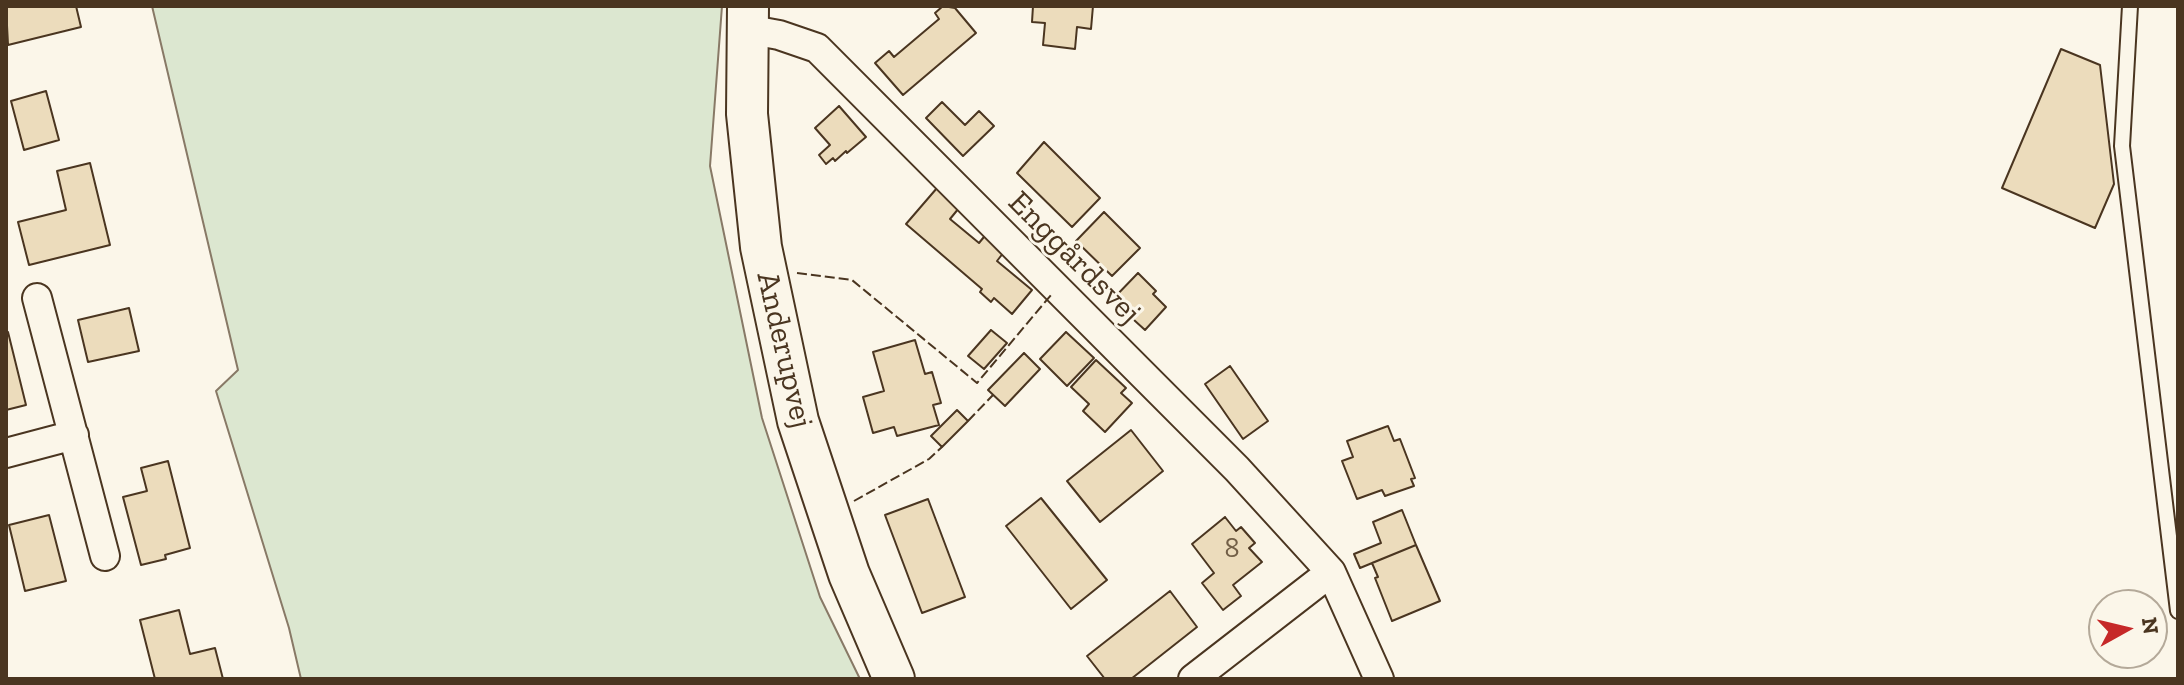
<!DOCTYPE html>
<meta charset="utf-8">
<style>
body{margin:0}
#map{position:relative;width:2184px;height:685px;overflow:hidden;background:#fbf6e9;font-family:"Zilla Slab",serif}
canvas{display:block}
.frame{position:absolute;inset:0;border:8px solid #4a3520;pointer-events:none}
.north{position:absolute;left:2088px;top:589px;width:80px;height:80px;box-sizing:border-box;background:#fbf6e9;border:2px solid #b4a999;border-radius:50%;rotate:82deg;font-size:22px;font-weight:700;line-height:32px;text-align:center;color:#4a3520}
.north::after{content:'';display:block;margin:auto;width:28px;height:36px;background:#c62828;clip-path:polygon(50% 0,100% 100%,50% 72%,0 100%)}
</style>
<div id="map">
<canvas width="2184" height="685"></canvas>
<div class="frame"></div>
<div class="north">N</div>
</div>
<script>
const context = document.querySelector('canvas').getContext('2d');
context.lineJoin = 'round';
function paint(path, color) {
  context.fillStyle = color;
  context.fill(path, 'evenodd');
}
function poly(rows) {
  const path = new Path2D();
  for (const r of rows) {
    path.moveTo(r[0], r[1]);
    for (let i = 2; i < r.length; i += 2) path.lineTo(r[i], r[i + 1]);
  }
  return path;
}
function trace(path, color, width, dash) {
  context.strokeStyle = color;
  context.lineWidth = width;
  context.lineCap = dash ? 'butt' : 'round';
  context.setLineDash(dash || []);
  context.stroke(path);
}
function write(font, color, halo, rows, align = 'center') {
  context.font = font + ' "Zilla Slab",serif';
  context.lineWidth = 6;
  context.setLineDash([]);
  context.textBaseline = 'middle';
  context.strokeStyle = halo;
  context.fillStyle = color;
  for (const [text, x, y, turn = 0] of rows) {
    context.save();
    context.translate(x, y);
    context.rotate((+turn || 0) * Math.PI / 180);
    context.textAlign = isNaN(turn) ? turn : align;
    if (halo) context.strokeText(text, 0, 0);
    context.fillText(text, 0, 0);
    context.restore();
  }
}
const green = poly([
 [152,6,722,6,710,166,762,418,820,597,860,679,301,679,289,628,216,391,238,370,152,6]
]);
paint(green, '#dce7d0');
trace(green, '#887966', 2);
const building = poly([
 [6,6,76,6,81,27,8,45,6,6],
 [943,6,955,8,976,33,903,95,875,63,889,51,894,57,939,19,935,13,943,6],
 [1033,6,1093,6,1091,29,1077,27,1075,49,1043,45,1045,23,1032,22,1033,6],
 [2061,49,2100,65,2114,184,2095,228,2002,188,2061,49],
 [46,91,59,140,24,150,11,101,46,91],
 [942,102,965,125,979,111,994,126,963,156,926,118,942,102],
 [839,106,866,137,847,153,846,151,835,161,833,158,826,164,819,155,830,145,815,128,839,106],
 [1044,142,1100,198,1072,227,1017,173,1044,142],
 [90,163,110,245,29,265,18,222,66,210,57,171,90,163],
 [937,188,959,208,950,219,979,243,988,232,1007,248,997,261,1032,290,1012,314,994,298,991,302,980,292,982,289,906,224,937,188],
 [1104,212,1140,248,1112,276,1076,241,1104,212],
 [1138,273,1156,291,1153,294,1166,307,1145,330,1112,300,1138,273],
 [129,308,139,351,88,362,78,320,129,308],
 [991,330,1007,343,984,369,968,356,991,330],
 [8,332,26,405,6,410,6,333,8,332],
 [1066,332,1094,358,1067,386,1040,359,1066,332],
 [915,340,925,374,932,372,941,403,933,405,939,425,897,436,894,427,873,433,863,397,884,391,873,352,915,340],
 [1024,353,1040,369,1005,406,988,390,1024,353],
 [1096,360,1126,388,1121,393,1132,403,1105,432,1083,411,1089,404,1071,387,1096,360],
 [1230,366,1268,421,1243,439,1205,384,1230,366],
 [957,410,968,421,942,447,931,436,957,410],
 [1388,426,1394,441,1400,439,1415,478,1411,479,1414,486,1385,496,1382,490,1357,499,1342,461,1353,457,1347,441,1388,426],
 [1131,430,1163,471,1100,522,1067,481,1131,430],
 [168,461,190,548,165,555,166,559,141,565,123,497,147,491,141,468,168,461],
 [1041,498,1107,580,1071,609,1006,526,1041,498],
 [928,499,965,597,922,613,885,515,928,499],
 [1402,510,1416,545,1360,568,1354,554,1381,543,1373,522,1402,510],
 [49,515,66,581,25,591,9,525,49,515],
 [1225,517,1236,531,1241,527,1255,543,1249,548,1262,562,1233,585,1241,596,1223,610,1202,583,1214,573,1192,544,1225,517],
 [1416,545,1440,601,1392,621,1375,578,1378,577,1372,563,1416,545],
 [1170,591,1197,627,1131,679,1105,679,1087,656,1170,591],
 [179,610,190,654,215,648,223,679,155,679,140,620,179,610]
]);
paint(building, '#ecdcbc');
trace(building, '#4a3520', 2);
const lane = poly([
 [2130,6,2122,146,2178,611]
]);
const street = poly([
 [746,29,779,35,817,48,1237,469,1331,572,1379,679],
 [37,298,105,556],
 [6,453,74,435],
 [1193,679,1331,572]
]);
const secondary = poly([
 [748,6,747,114,761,247,798,421,849,574,894,679]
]);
trace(lane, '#4a3520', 18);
trace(street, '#4a3520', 32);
trace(secondary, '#4a3520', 44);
trace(lane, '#fbf6e9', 14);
trace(street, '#fbf6e9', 28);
trace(secondary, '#fbf6e9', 40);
trace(poly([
 [797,273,852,280,977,383,1051,295],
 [968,421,993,395],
 [854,501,929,459,942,447]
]), '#4a3520', 2, [10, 4]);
write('28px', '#725f47', null, [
 ["8",1232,549]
]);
write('32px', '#4a3520', '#fbf6e9', [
 ["Enggårdsvej",1074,258,45],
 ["Anderupvej",784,350,77]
]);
</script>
